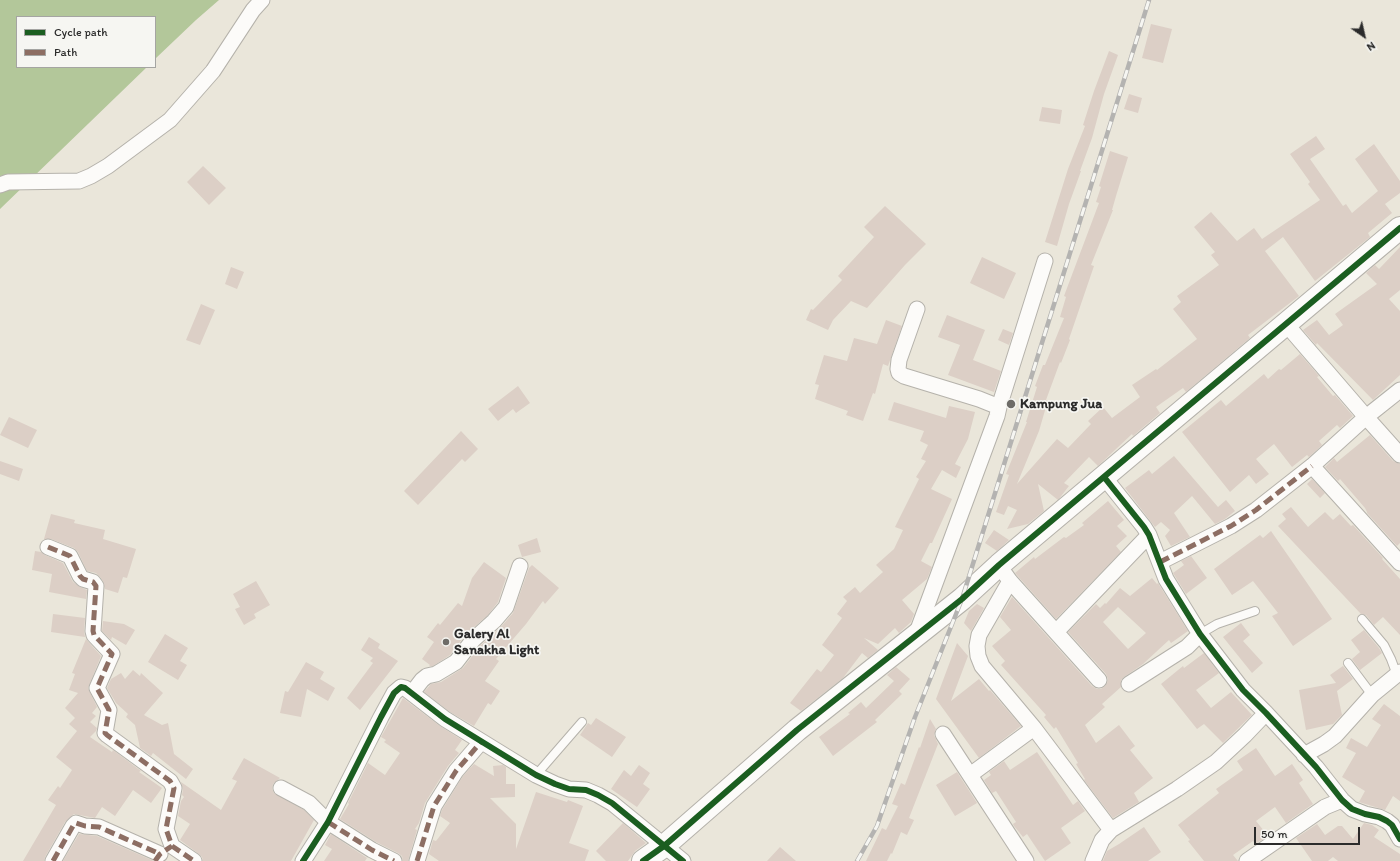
<!DOCTYPE html>
<style>
body{margin:0}
#map{position:relative;width:1400px;height:861px;overflow:hidden;background:#eae6da;font-family:Itim,sans-serif}
canvas{display:block}
.legend{position:absolute;left:16px;top:16px;width:140px;height:52px;box-sizing:border-box;background:#f6f6f2;border:1px solid #a5a5a2;margin:0;padding:5px 7px;list-style:none;font-size:12px;color:#2b2b2b}
.legend li{display:flex;align-items:center;gap:8px;height:20px}
.legend b{width:20px;border:1px solid #a5a5a2}
.north{position:absolute;left:1344px;top:16px;width:40px;height:40px;-webkit-text-stroke:3px #f6f6f2;paint-order:stroke;rotate:146deg;font-size:11px;font-weight:700;line-height:16px;text-align:center;color:#2b2b2b}
.north::after{content:'';display:block;margin:auto;width:14px;height:18px;background:#2b2b2b;clip-path:polygon(50% 0,100% 100%,50% 72%,0 100%)}
.scale{position:absolute;left:1254px;top:827px;width:106px;height:18px;box-sizing:border-box;border:2px solid #2b2b2b;border-top:0;padding-left:5px;font-size:12px;line-height:14px;white-space:nowrap;color:#2b2b2b;-webkit-text-stroke:3px #f6f6f2;paint-order:stroke}
</style>
<div id="map">
<canvas width="1400" height="861"></canvas>
<ul class="legend">
<li><b style="height:5px;background:#1b5e20"></b>Cycle path</li>
<li><b style="height:5px;background:#8d6e63"></b>Path</li>
</ul>
<div class="north">N</div>
<div class="scale">50 m</div>
</div>
<script>
const context = document.querySelector('canvas').getContext('2d');
context.lineJoin = 'round';
function paint(path, color) {
  context.fillStyle = color;
  context.fill(path, 'evenodd');
}
function poly(rows) {
  const path = new Path2D();
  for (const r of rows) {
    path.moveTo(r[0], r[1]);
    for (let i = 2; i < r.length; i += 2) path.lineTo(r[i], r[i + 1]);
  }
  return path;
}
function trace(path, color, width, dash) {
  context.strokeStyle = color;
  context.lineWidth = width;
  context.lineCap = dash ? 'butt' : 'round';
  context.setLineDash(dash || []);
  context.stroke(path);
}
function write(font, color, halo, rows, align = 'center') {
  context.font = font + ' Itim,sans-serif';
  context.lineWidth = 3.5;
  context.setLineDash([]);
  context.textBaseline = 'middle';
  context.strokeStyle = halo;
  context.fillStyle = color;
  for (const [text, x, y, turn = 0] of rows) {
    context.save();
    context.translate(x, y);
    context.rotate((+turn || 0) * Math.PI / 180);
    context.textAlign = isNaN(turn) ? turn : align;
    if (halo) context.strokeText(text, 0, 0);
    context.fillText(text, 0, 0);
    context.restore();
  }
}
paint(poly([
 [0,0,219,0,196,20,155,59,155,17,17,17,17,67,147,67,0,209]
]), '#b3c79a');
paint(poly([
 [1151,24,1172,29,1163,63,1142,58],
 [1109,51,1118,55,1104,94,1092,138,1080,171,1081,171,1069,204,1057,246,1045,242,1068,169,1085,126,1083,125,1094,91],
 [1129,94,1142,98,1138,113,1124,109],
 [1042,107,1062,110,1060,124,1039,121],
 [1316,136,1325,149,1310,159,1343,206,1346,204,1352,213,1378,191,1355,159,1374,144,1400,181,1400,193,1385,204,1392,213,1368,233,1370,237,1315,281,1283,237,1265,251,1299,296,1248,335,1250,338,1186,392,1183,388,1156,407,1160,413,1133,436,1132,434,1098,466,1089,457,1064,483,1069,486,1058,500,1038,484,1044,511,1028,524,1007,529,1017,510,1008,506,1004,515,996,512,1009,475,1006,474,1027,422,1026,422,1037,387,1035,386,1043,365,1045,365,1064,318,1060,317,1066,297,1064,296,1099,203,1096,202,1101,187,1099,186,1110,151,1128,157,1116,196,1112,210,1113,210,1091,265,1094,266,1069,339,1070,340,1061,363,1060,362,1046,400,1048,400,1039,431,1017,484,1057,439,1068,448,1091,424,1088,421,1103,407,1112,418,1140,397,1132,385,1156,369,1157,370,1197,339,1173,309,1181,302,1177,296,1219,265,1211,255,1215,252,1194,227,1211,212,1237,241,1254,228,1262,239,1320,200,1308,184,1310,182,1290,154],
 [203,166,226,188,209,205,187,182],
 [885,206,926,244,905,265,867,308,851,301,833,320,828,330,806,320,811,309,813,310,842,280,838,276,874,237,864,227],
 [1400,247,1400,290,1389,299,1400,311,1400,375,1373,400,1317,343,1316,345,1303,330,1317,320,1329,335,1343,325,1335,314,1377,284,1366,273,1375,265,1379,269],
 [982,257,1016,273,1004,299,970,283],
 [231,267,244,272,237,289,225,284],
 [201,304,215,310,200,345,186,340],
 [947,315,985,330,973,360,1001,371,994,392,948,375,960,345,938,337],
 [886,320,902,326,888,366,883,364,875,394,873,393,863,421,846,415,848,411,815,399,819,385,815,384,824,355,847,361,854,338,877,344],
 [1003,329,1013,333,1009,345,998,340],
 [1300,354,1319,376,1317,377,1333,396,1335,395,1353,416,1340,428,1337,425,1319,441,1322,445,1309,457,1307,455,1292,467,1274,444,1256,459,1269,474,1256,484,1249,475,1230,492,1182,432,1221,400,1226,406,1264,374,1268,379,1279,369,1281,370],
 [518,386,530,403,516,413,513,409,498,421,488,409],
 [894,402,946,418,949,406,975,412,968,439,955,464,961,467,956,478,942,470,931,489,952,499,932,543,930,543,921,561,932,567,927,579,902,600,914,614,911,622,899,633,895,628,878,644,864,638,878,650,868,658,862,653,843,678,801,711,790,703,817,669,821,672,834,655,822,645,842,618,837,614,847,601,843,597,855,587,860,593,883,572,876,565,894,549,903,530,895,527,919,479,916,477,926,461,921,459,928,445,920,441,924,431,888,420],
 [9,417,37,430,28,448,0,435],
 [461,431,478,449,465,462,462,459,418,505,404,491],
 [1370,435,1393,461,1400,464,1400,543,1397,546,1367,513,1367,512,1365,508,1340,479,1338,481,1325,467,1334,458,1337,462],
 [1174,456,1218,507,1226,500,1235,511,1225,519,1215,524,1192,496,1174,513,1190,537,1171,546,1165,536,1170,530,1161,522,1155,527,1125,488,1149,470,1152,474],
 [0,461,23,469,19,481,0,474],
 [1312,479,1325,493,1320,498,1307,484],
 [1108,501,1124,520,1117,526,1127,536,1116,546,1121,552,1056,619,1015,573,1034,557,1035,559,1064,537,1066,538,1084,525,1082,523],
 [1291,507,1308,527,1325,512,1333,520,1340,514,1351,526,1353,525,1383,558,1382,559,1400,579,1400,635,1383,617,1374,625,1366,615,1361,614,1278,526,1286,519,1282,514],
 [51,514,75,520,74,523,105,530,103,539,136,549,127,578,123,577,118,593,105,589,103,581,100,577,96,573,87,571,78,552,74,548,51,539,44,539],
 [994,530,1009,540,997,551,985,543],
 [1271,531,1332,619,1293,646,1272,616,1278,613,1253,581,1232,595,1214,569,1260,535,1263,538],
 [537,538,541,552,522,557,518,545],
 [35,551,41,552,45,555,63,563,73,582,80,587,87,590,86,599,49,592,52,574,32,570],
 [1191,556,1207,578,1186,594,1173,573,1184,565,1181,561],
 [484,562,506,578,498,602,488,615,466,634,450,655,433,666,429,666,430,665,422,659,434,642,427,637,438,623,440,625,458,603,462,606,472,578],
 [532,565,559,588,545,604,543,601,526,624,496,659,499,661,485,681,500,691,491,705,488,703,474,726,450,712,424,692,431,684,441,682,463,668,480,646,500,628,513,613,529,568],
 [1152,578,1157,584,1158,583,1188,631,1171,643,1169,640,1143,664,1124,677,1121,680,1121,687,1102,704,1105,707,1085,725,1096,743,1119,725,1135,746,1130,750,1153,778,1134,793,1139,802,1113,818,1084,780,1085,779,1076,764,1078,763,1056,727,1054,729,1044,717,1046,715,1001,665,1005,661,992,646,1011,630,1000,617,1012,597,1092,686,1097,689,1101,689,1105,686,1107,683,1108,679,1106,674,1068,632,1096,604,1100,608,1105,603,1106,604,1120,588,1130,596],
 [1118,607,1146,633,1128,649,1103,622],
 [256,581,270,605,254,614,256,618,244,625,235,609,240,607,233,594],
 [977,604,984,608,971,631,964,623,969,611],
 [53,614,85,618,84,631,85,637,51,632],
 [103,621,124,624,135,630,126,645,112,637,111,640,102,631],
 [1241,623,1250,635,1243,641,1263,663,1252,673,1223,637],
 [1364,630,1379,648,1382,653,1360,670,1352,659,1360,652,1351,640],
 [165,634,188,648,180,661,187,665,178,680,148,662],
 [369,637,380,644,378,648,398,661,360,710,347,698,373,663,370,661,373,658,361,650],
 [86,639,101,656,88,688,97,707,92,713,96,716,90,722,97,728,96,731,90,737,112,752,113,750,141,771,139,772,162,788,151,803,133,790,115,816,102,807,95,818,74,814,65,822,45,857,44,861,23,861,56,805,48,800,58,786,60,788,72,770,56,757,77,731,69,724,75,718,65,708,78,693,69,690,75,674,72,673],
 [957,643,968,656,951,701,979,679,989,691,990,690,1021,726,979,758,936,699],
 [1204,653,1219,673,1196,690,1211,708,1231,692,1252,715,1223,743,1204,724,1197,729,1161,684,1183,666,1184,668],
 [306,662,324,672,320,679,335,688,328,701,307,689,301,717,280,713,285,691,288,692],
 [1343,666,1353,679,1337,691,1342,715,1333,724,1306,730,1299,690,1336,683,1330,675],
 [896,667,910,679,899,691,902,694,875,720,877,722,833,756,819,737,850,714,848,713,861,702,866,708,894,681,887,675],
 [133,670,140,676,141,673,163,693,144,715,162,725,168,723,174,754,193,769,186,779,153,753,151,756,140,748,135,725,126,717,128,714,116,703,107,688,111,679,121,673,125,679],
 [403,698,440,726,462,740,455,750,459,753,448,766,425,803,419,823,415,829,417,830,408,861,403,861,402,856,398,853,376,842,340,819,349,804,348,803,368,763,385,775,400,753,384,742,386,740,381,737],
 [1384,704,1400,716,1400,801,1393,796,1385,810,1359,802,1365,791,1342,777,1356,753,1346,748,1351,738,1367,747,1381,725,1372,719],
 [596,718,626,737,612,757,580,735,588,723,591,725],
 [930,719,936,729,934,735,938,744,909,818,914,820,907,835,901,832,892,854,891,853,887,861,866,861,882,828,886,830,898,806,892,804,901,783,905,785,919,747,920,748],
 [1256,748,1275,776,1292,764,1303,780,1299,783,1313,804,1286,823,1275,807,1256,821,1268,836,1255,844,1253,841,1233,855,1238,861,1204,861,1188,841,1190,840,1178,825,1219,793,1216,789,1243,770,1237,761],
 [1037,752,1073,805,1078,801,1085,811,1061,828,1071,843,1045,861,1027,834,1023,837,1014,826,1013,824,1016,822,996,791,992,793,984,780,991,775,989,772,1004,761,1010,770],
 [244,758,280,778,273,784,272,789,274,793,304,810,314,820,291,861,203,861,202,857,199,854,180,840,190,824,178,816,181,801,184,797,182,795,183,789,181,782,221,810,237,781,232,779],
 [474,764,494,776,493,766,503,765,506,767,506,784,515,784,515,797,490,798,516,824,516,849,536,792,567,802,568,800,583,806,569,843,589,850,585,861,439,861,429,854,433,840,436,841,450,823,440,816,442,810,463,776],
 [639,765,650,773,643,784,650,789,637,807,611,789,624,770,631,776],
 [957,772,977,803,955,816,936,785],
 [623,823,646,843,635,851,628,861,606,861,596,851],
 [1364,823,1372,825,1379,830,1374,837,1400,854,1400,861,1338,861,1333,857,1328,861,1312,861,1296,838,1317,824,1325,835,1338,826,1342,826,1353,839],
 [1144,827,1161,852,1148,861,1103,861,1107,851,1119,844],
 [79,834,97,836,154,861,63,861],
 [331,834,367,858,365,861,324,861,332,849,325,845],
 [780,847,796,861,767,861]
]), '#dccfc6');
const lane = poly([
 [1362,619,1384,645,1391,659,1397,675],
 [1200,634,1217,624,1255,611],
 [1348,663,1372,695],
 [536,775,582,722]
]);
const street = poly([
 [0,185,8,182,79,181,91,176,108,166,170,120,213,71,253,10,262,0],
 [1286,324,1366,417,1400,390],
 [999,407,1045,261],
 [1312,466,1400,563],
 [1104,477,1144,527,1149,535,1166,579,1200,634,1243,690,1266,713,1316,767,1342,800,1352,809,1365,814,1379,817,1387,821,1392,825,1400,839],
 [48,547,70,556,80,576,83,579,93,582,96,586,93,631,94,635,112,654,97,688,109,710,105,733,107,735,170,781,174,788,166,829,172,846,194,861],
 [1160,562,1231,526,1256,510,1312,466,1366,417,1400,455],
 [1005,574,1010,581,1099,680],
 [1010,581,979,635,977,646,978,656,982,666,1034,728,1111,830],
 [1056,632,1149,535],
 [916,635,997,416,999,407,979,399,904,376,899,373,898,369,899,360,917,309],
 [1129,684,1187,647,1200,634],
 [412,693,422,680,427,676,436,674,456,662,473,640,494,621,506,607,520,566],
 [943,734,1026,861],
 [1304,755,1324,744,1335,736,1372,695,1400,672],
 [970,775,1034,728],
 [281,788,309,803,328,822,372,850,394,861],
 [53,861,73,826,76,823,85,826,99,827,160,854],
 [303,861,328,822,381,717,394,693,401,687,405,688,445,719,536,775,555,784,569,789,586,790,598,795,612,803,683,861],
 [417,861,434,806,456,771,481,742],
 [1093,861,1102,840,1111,830,1177,789,1216,762,1245,735,1266,713],
 [1247,861,1325,807,1342,800]
]);
const secondary = poly([
 [643,861,664,846,797,730,962,599,999,565,1400,228]
]);
trace(lane, '#b5b2ab', 10);
trace(street, '#b5b2ab', 17);
trace(secondary, '#b5b2ab', 24);
trace(lane, '#fcfbf9', 8);
trace(street, '#fcfbf9', 15);
trace(secondary, '#fcfbf9', 22);
const rail = poly([
 [857,861,877,826,915,717,962,599,1149,0]
]);
trace(rail, '#b4b3b1', 4.5);
trace(rail, '#f6f6f2', 3, [9]);
trace(poly([
 [48,547,70,556,80,576,83,579,93,582,96,586,93,631,94,635,112,654,97,688,109,710,105,733,107,735,170,781,174,788,166,829,172,846,194,861],
 [1160,562,1231,526,1256,510,1312,466],
 [328,822,372,850,394,861],
 [53,861,73,826,76,823,85,826,99,827,160,854],
 [155,861,160,854,172,846],
 [417,861,434,806,456,771,481,742]
]), '#8d6e63', 5, [10, 5]);
trace(poly([
 [1104,477,1144,527,1149,535,1166,579,1200,634,1243,690,1266,713,1316,767,1342,800,1352,809,1365,814,1379,817,1387,821,1392,825,1400,839],
 [303,861,328,822,381,717,394,693,401,687,405,688,445,719,536,775,555,784,569,789,586,790,598,795,612,803,683,861],
 [643,861,664,846,797,730,962,599,999,565,1400,228]
]), '#1b5e20', 6);
for (const [x, y, r, color] of [
 [1011,404,5,"#6e6c68"],
 [446,642,4,"#6e6c68"]
]) {
  const dot = new Path2D();
  dot.arc(x, y, r, 0, 2 * Math.PI);
  context.fillStyle = color;
  context.fill(dot);
  trace(dot, '#f6f6f2', 1.5);
}
write('bold 14px', '#2b2b2b', '#f6f6f2', [
 ["Kampung Jua",1020,404],
 ["Galery Al",454,634],
 ["Sanakha Light",454,650]
], 'left');
</script>
